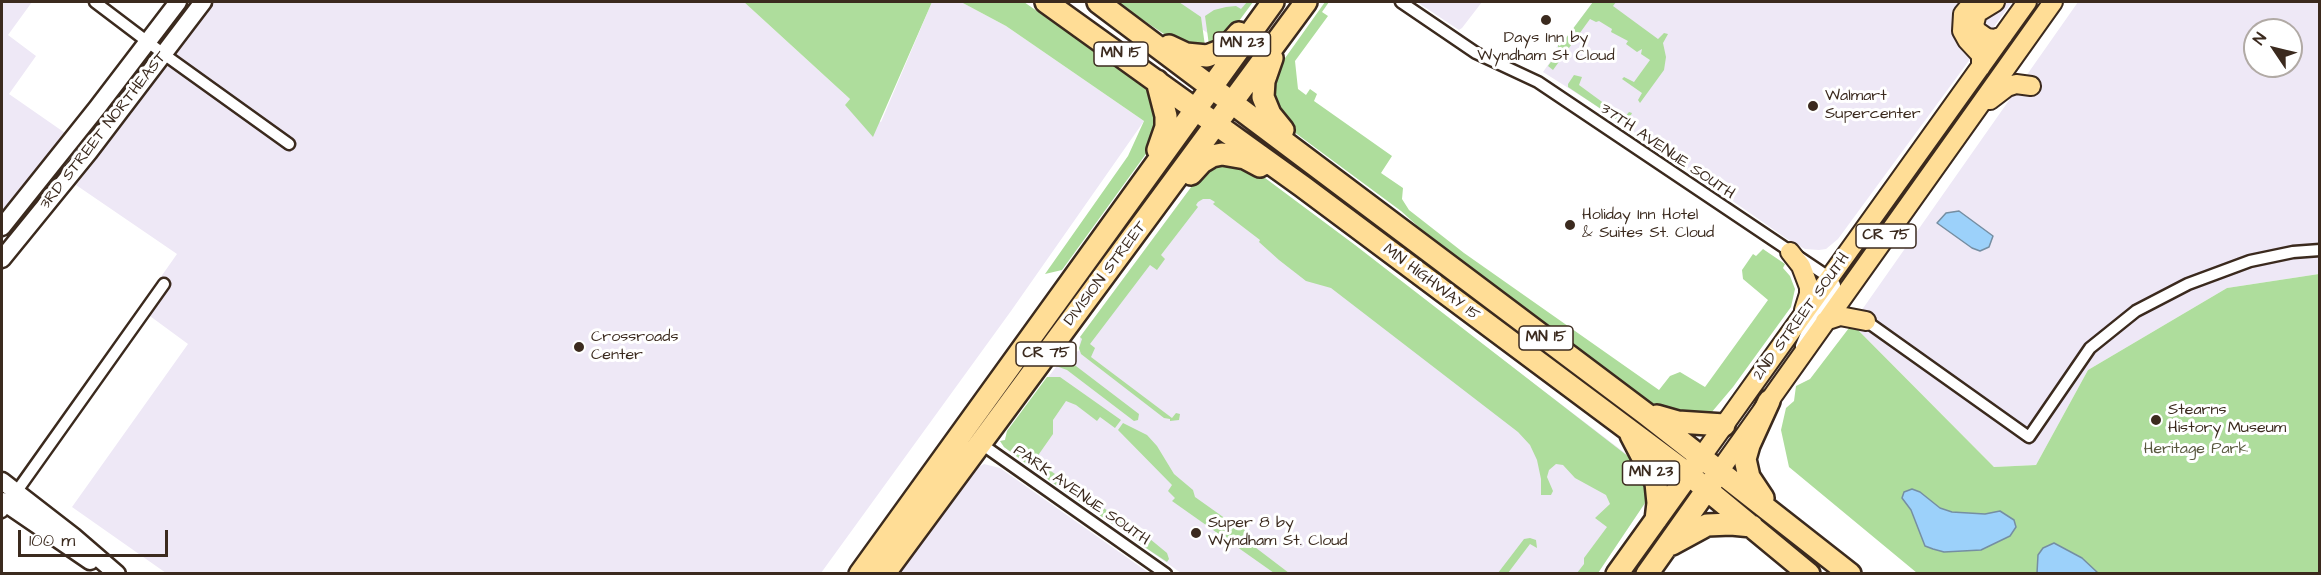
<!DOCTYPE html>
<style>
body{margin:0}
#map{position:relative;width:2321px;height:575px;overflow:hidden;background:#fff;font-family:"Architects Daughter",sans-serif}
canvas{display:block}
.frame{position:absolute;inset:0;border:3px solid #3b2a1e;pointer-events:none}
.north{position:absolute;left:2243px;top:18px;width:60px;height:60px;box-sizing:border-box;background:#fff;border:2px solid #b1aaa5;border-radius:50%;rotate:305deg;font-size:16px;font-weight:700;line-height:24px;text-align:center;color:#3b2a1e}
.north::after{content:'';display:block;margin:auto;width:21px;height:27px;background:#3b2a1e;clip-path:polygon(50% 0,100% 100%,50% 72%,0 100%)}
.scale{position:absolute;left:18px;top:530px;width:150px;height:27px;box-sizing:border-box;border:3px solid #3b2a1e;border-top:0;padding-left:8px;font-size:18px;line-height:21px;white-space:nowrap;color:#3b2a1e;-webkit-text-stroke:4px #fff;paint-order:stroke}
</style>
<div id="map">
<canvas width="2321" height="575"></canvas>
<div class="frame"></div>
<div class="north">N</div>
<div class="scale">100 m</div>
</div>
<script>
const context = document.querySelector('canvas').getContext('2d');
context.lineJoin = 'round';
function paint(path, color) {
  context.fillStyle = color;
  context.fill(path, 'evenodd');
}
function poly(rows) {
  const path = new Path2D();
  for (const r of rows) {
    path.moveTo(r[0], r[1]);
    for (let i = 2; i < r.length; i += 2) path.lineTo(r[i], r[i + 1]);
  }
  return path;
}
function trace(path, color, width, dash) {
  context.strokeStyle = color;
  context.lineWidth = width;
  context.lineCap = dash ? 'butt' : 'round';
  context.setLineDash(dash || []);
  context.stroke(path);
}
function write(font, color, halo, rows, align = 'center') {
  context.font = font + ' "Architects Daughter",sans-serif';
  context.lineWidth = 6;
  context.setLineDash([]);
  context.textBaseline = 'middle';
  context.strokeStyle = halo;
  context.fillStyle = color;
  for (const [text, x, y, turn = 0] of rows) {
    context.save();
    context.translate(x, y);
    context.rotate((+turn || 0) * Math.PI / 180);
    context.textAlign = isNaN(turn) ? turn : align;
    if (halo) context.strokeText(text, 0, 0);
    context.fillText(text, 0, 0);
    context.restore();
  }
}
paint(poly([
 [2,2,32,2,8,35,36,56,9,94,68,135,2,215],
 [214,2,744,2,850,99,845,105,881,122,932,2,961,2,1006,26,1144,121,1011,311,821,573,166,573,72,507,188,344,139,308,177,254,76,185],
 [1163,2,1253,2,1219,41],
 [1417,2,1482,2,1462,28,1459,30],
 [1593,2,2012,2,1838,239,1826,249,1819,250,1805,249,1790,241,1592,103,1543,72,1557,52,1556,48,1558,45,1560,46],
 [2078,2,2319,2,2319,274,2227,288,2088,370,2036,465,1994,467,1852,324],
 [2255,30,2291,30,2291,66,2255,66],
 [1266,179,1629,456,1643,478,1646,491,1645,503,1598,573,1181,573,1004,447,1000,441,1005,440,1007,431,1066,354,1079,351,1080,337,1192,186],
 [984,464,1000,468,1149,573,900,573,976,469]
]), '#eee8f6');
paint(poly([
 [744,2,932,2,873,137,845,105,850,99],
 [961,2,1024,2,1140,83,1153,96,1158,128,1148,151,1062,270,1045,274,1128,156,1144,121,1006,26],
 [1116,2,1179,2,1201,17,1205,46,1179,44],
 [1247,2,1253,2,1236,25,1219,41,1209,45,1205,16,1214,10,1226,7,1236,6,1241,9],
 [1325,2,1329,2,1322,12,1328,16,1295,61,1298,89,1306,95,1310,89,1317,94,1314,101,1392,156,1381,173,1403,188,1402,199,1409,210,1464,253,1659,390,1670,376,1680,372,1705,387,1768,300,1743,279,1742,270,1753,254,1756,256,1763,249,1785,264,1783,268,1790,276,1795,289,1791,307,1733,387,1711,413,1705,416,1665,414,1584,360,1464,268,1401,211,1286,126,1272,95,1278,68],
 [1593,2,1616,2,1613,6,1658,39,1664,33,1668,34,1663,43,1666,57,1664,70,1640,103,1638,100,1642,93,1622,79,1624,77,1634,82,1650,60,1641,54,1642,49,1637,52,1626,44,1628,41,1611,32,1612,29,1599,21,1596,22,1590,19,1553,70,1548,66,1558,52,1558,45,1560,46],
 [1574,75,1582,77,1579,85,1624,118,1629,112,1632,113,1628,121,1622,123,1568,87,1568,84],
 [1227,163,1257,172,1355,245,1638,464,1645,487,1645,503,1598,573,1577,573,1584,564,1584,558,1607,527,1595,518,1610,504,1606,495,1575,478,1563,465,1556,464,1549,470,1547,477,1553,491,1551,495,1541,495,1541,479,1537,460,1530,445,1518,432,1331,288,1306,281,1279,260,1259,242,1260,240,1213,204,1215,202,1210,199,1203,199,1198,202,1196,205,1198,207,1161,255,1165,259,1157,270,1150,265,1090,344,1095,348,1091,357,1172,418,1176,413,1180,414,1179,420,1170,421,1170,419,1164,418,1081,354,1079,348,1082,339,1080,337,1192,186,1212,168],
 [2319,274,2319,573,1917,573,1789,467,1781,430,1786,408,1794,401,1796,386,1810,379,1852,324,1994,467,2036,465,2088,370,2227,288],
 [1066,354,1072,363,1139,414,1138,420,1134,421,1067,370,1056,366],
 [1047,377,1060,377,1121,420,1115,428,1100,417,1097,421,1076,405,1066,401,1053,420,1053,434,1032,464,1028,465,1004,447,1000,441,1005,440,1007,431],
 [1123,423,1147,435,1157,446,1174,474,1193,490,1195,497,1233,524,1245,529,1243,538,1289,573,1274,573,1172,501,1175,498,1168,491,1172,485,1118,430],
 [1045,467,1128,525,1125,530,1121,530,1043,476,1042,471],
 [1140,535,1147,540,1150,539,1167,553,1169,559,1167,562,1137,542,1136,537],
 [1530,538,1536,540,1537,548,1530,544,1508,573,1498,573,1524,539]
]), '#aedd9c');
const water = poly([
 [1959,211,1993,236,1989,247,1980,251,1972,248,1937,223,1946,213,1959,211],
 [1912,489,1920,492,1940,508,1952,512,1985,514,2000,511,2014,520,2016,527,2010,536,1981,550,1944,552,1933,549,1925,546,1911,510,1902,498,1904,492,1912,489],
 [2054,543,2082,558,2098,573,2037,573,2038,555,2043,548,2054,543]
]);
paint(water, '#9cd1fa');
trace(water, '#758ea2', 1.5);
const street = poly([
 [95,2,165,55,289,144],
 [1401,2,1476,53,1538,82,1830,278,1835,285,1835,288,1808,329,1801,346],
 [1866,321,2029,437,2090,348,2136,311,2188,284,2250,261,2293,252,2320,250],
 [980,443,1166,574],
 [2,512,164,284]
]);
const secondary = poly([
 [2,227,97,108,178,2],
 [2,259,89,152,203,2],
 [2,481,73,536,117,574],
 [2,501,90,561]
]);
const primary = poly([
 [1973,2,1963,14,1962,31,1967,40,1981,55,1981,67],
 [1995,2,1977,13,1974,25,1977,31,1987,38,1994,39,2003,36],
 [1990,100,2007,87,2016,84,2031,86],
 [1790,252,1801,266,1809,287,1809,294,1804,310],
 [1825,321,1840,316,1866,321],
 [1702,456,2027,2],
 [1720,470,2053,2]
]);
const highway = poly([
 [1046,2,1302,186,1688,474,1809,574],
 [1098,2,1646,414,1850,574],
 [1169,46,1186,54,1207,56,1225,49,1239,33],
 [1272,58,1264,81,1263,97,1270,114,1283,130],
 [1157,81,1166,116,1166,127,1158,150],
 [1191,174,1202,162,1212,156,1222,154,1245,158,1260,166],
 [1657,416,1678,422,1724,425],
 [1631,435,1656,483,1658,503,1656,520],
 [1763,498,1749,477,1745,459,1749,445,1769,401],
 [1672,544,1707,525,1731,524,1752,526],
 [860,574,1273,2],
 [884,574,1306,2],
 [1617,574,1696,464],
 [1647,574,1715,478]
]);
trace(street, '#3b2a1e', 15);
trace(secondary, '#3b2a1e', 21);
trace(primary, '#3b2a1e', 22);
trace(highway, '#3b2a1e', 26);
trace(street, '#fff', 10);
trace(secondary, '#fff', 16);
trace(primary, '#ffdd96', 18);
trace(highway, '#ffdd96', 21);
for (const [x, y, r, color] of [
 [1546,20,6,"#3b2a1e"],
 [1813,106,6,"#3b2a1e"],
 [1570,225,6,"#3b2a1e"],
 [579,347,6,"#3b2a1e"],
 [2156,420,6,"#3b2a1e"],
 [1196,533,6,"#3b2a1e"]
]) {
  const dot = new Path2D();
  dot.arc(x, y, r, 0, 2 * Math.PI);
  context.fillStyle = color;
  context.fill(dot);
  trace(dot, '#fff', 2);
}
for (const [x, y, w] of [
 [1242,44,57],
 [1121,54,54],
 [1886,236,60],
 [1546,338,54],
 [1046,354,60],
 [1651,473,57]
]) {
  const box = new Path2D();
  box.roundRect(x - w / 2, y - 12, w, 24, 4.5);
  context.fillStyle = '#fff';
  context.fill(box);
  trace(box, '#3b2a1e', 1.5);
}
write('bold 15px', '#3b2a1e', null, [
 ["MN 23",1242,44],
 ["MN 15",1121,54],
 ["CR 75",1886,236],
 ["MN 15",1546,338],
 ["CR 75",1046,354],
 ["MN 23",1651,473]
]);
write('16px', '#3b2a1e', '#fff', [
 ["Days Inn by",1546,39,"center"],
 ["Wyndham St Cloud",1546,57,"center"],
 ["Walmart",1825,97],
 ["Supercenter",1825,115],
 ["Holiday Inn Hotel",1582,216],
 ["& Suites St. Cloud",1582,234],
 ["Crossroads",591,338],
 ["Center",591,356],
 ["Stearns",2168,411],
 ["History Museum",2168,429],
 ["Super 8 by",1208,524],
 ["Wyndham St. Cloud",1208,542]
], 'left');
write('16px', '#3b2a1e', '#fff', [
 ["3RD STREET NORTHEAST",104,131,-52],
 ["37TH AVENUE SOUTH",1667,152,34],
 ["DIVISION STREET",1106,274,-53],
 ["MN HIGHWAY 15",1431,283,37],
 ["2ND STREET SOUTH",1802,317,-54],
 ["PARK AVENUE SOUTH",1081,496,35]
]);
write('16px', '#58573e', '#fff', [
 ["Heritage Park",2196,450]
]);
</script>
